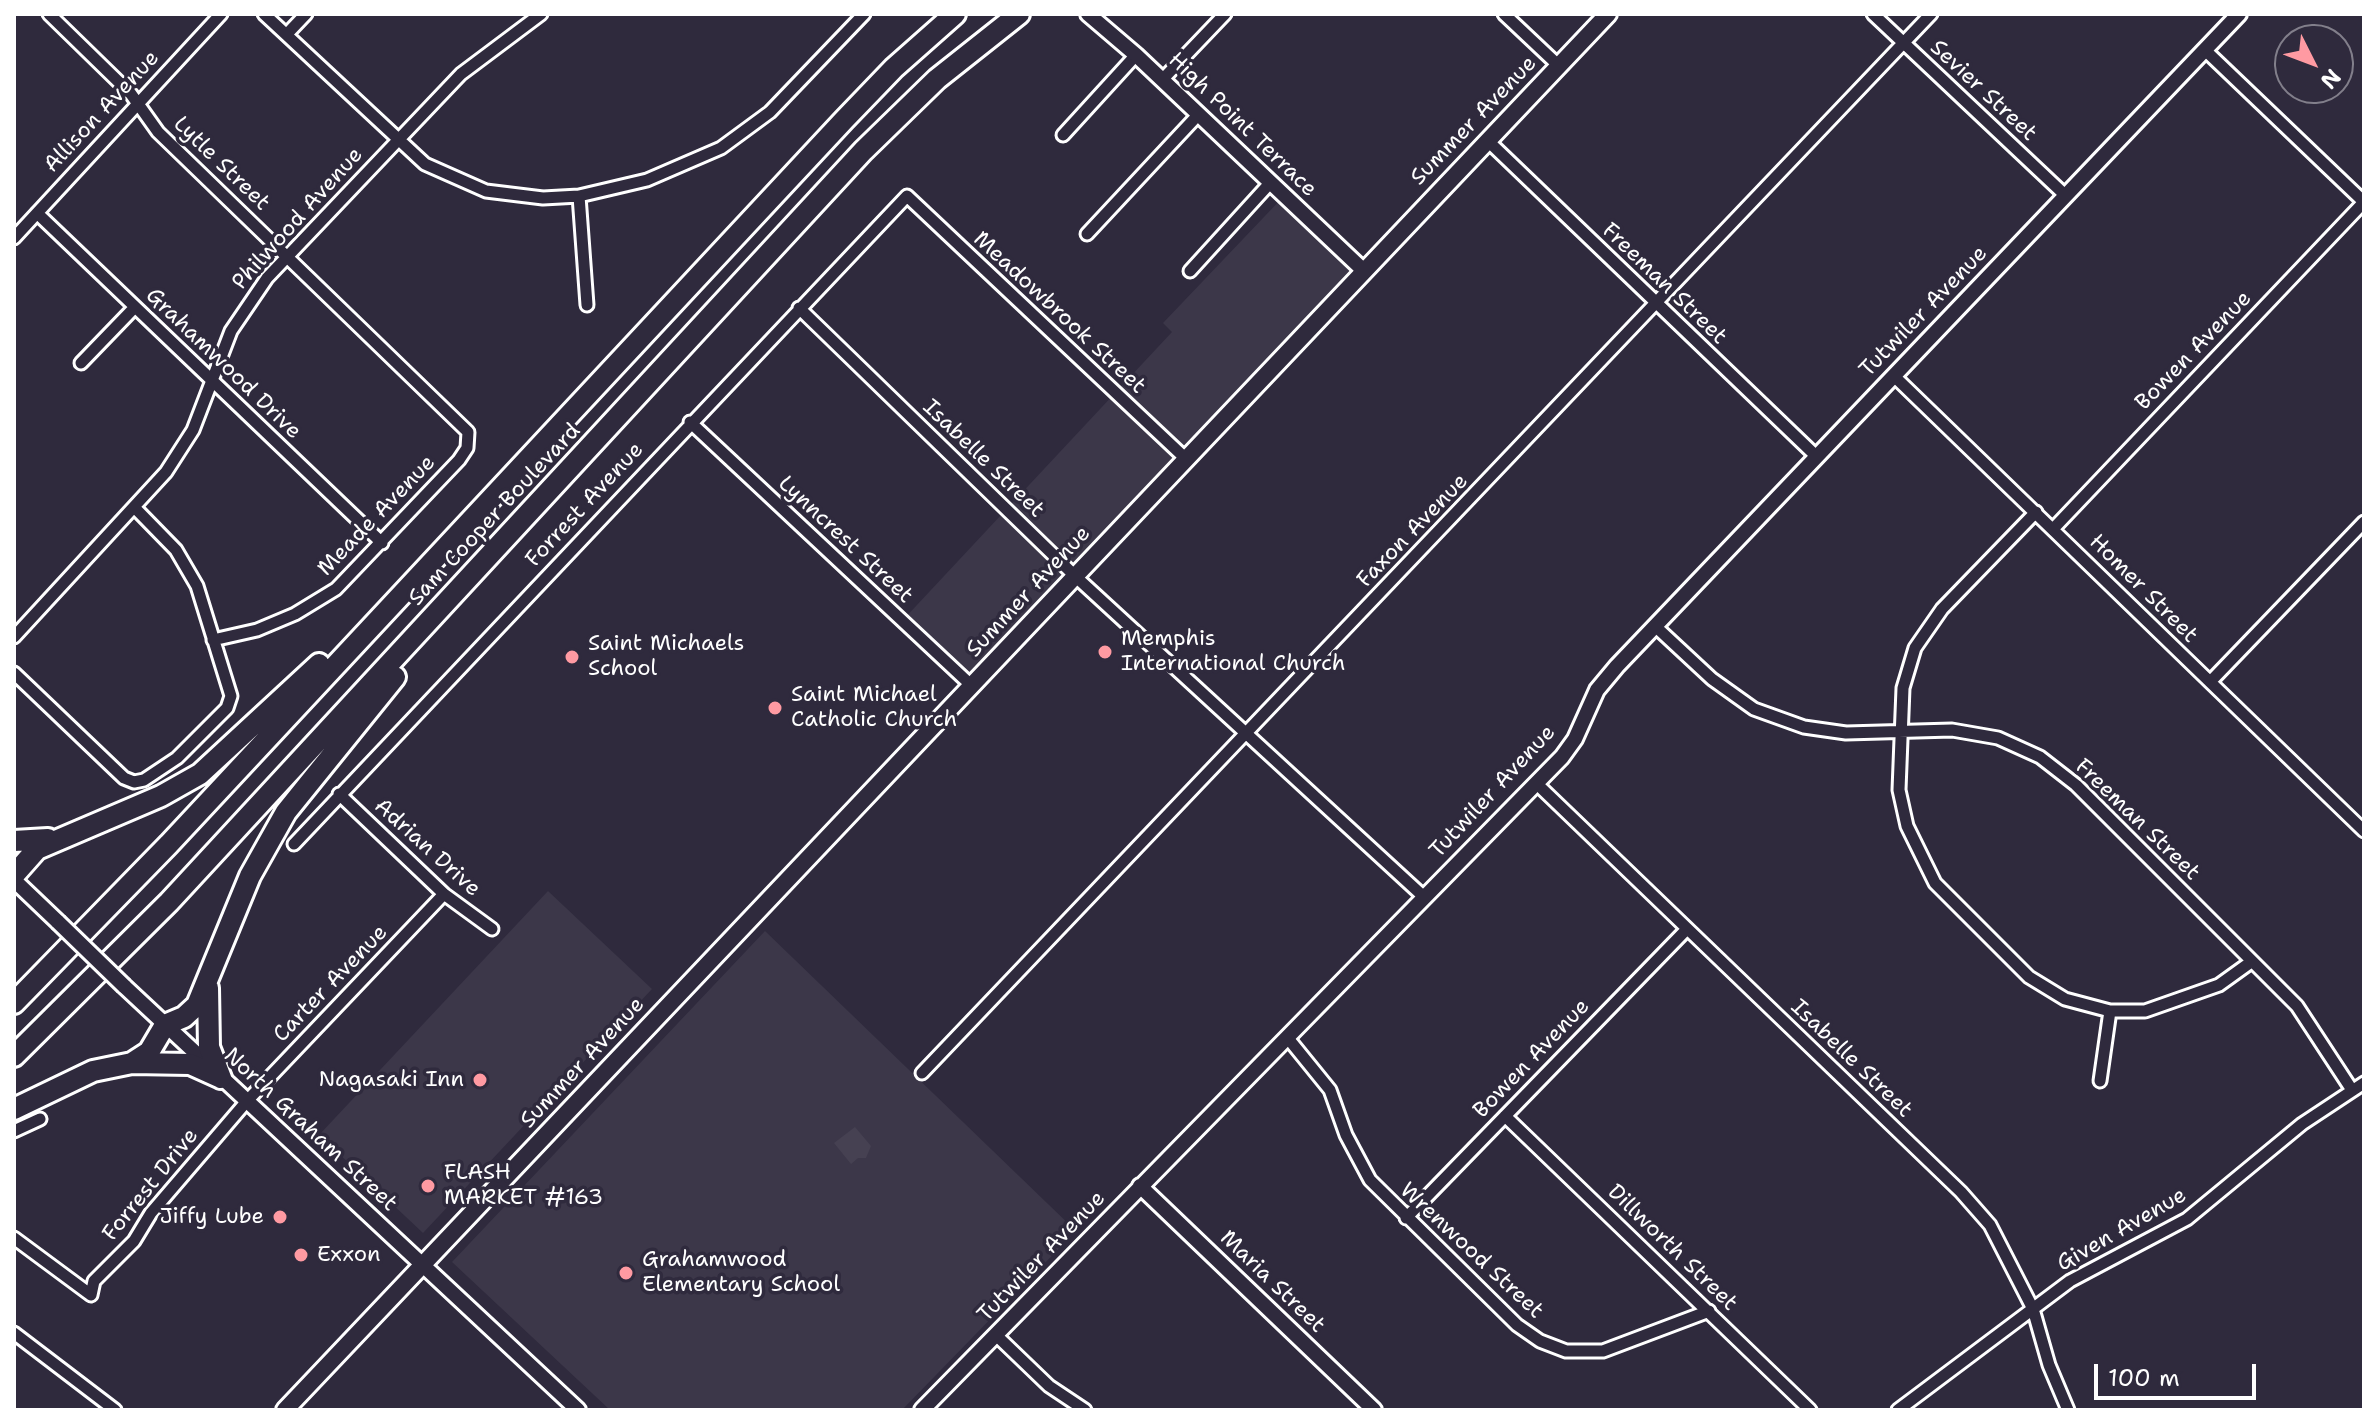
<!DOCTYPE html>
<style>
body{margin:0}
#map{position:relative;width:2378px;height:1424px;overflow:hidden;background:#2f2a3d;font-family:"Shantell Sans",sans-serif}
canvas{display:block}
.frame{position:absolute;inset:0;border:16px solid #fff;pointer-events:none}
.north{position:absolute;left:2274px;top:24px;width:80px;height:80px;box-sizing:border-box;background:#2f2a3d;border:2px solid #827f8b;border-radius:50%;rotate:132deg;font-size:22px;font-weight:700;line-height:32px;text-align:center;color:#fff}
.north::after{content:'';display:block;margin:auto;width:28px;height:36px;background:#ff9aa2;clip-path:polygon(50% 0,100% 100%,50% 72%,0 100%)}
.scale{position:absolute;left:2094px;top:1364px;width:162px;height:36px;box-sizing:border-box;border:4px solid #fff;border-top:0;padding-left:10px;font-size:24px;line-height:28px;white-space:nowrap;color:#fff;-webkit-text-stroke:6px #2f2a3d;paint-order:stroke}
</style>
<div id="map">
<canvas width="2378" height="1424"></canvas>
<div class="frame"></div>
<div class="north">N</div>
<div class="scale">100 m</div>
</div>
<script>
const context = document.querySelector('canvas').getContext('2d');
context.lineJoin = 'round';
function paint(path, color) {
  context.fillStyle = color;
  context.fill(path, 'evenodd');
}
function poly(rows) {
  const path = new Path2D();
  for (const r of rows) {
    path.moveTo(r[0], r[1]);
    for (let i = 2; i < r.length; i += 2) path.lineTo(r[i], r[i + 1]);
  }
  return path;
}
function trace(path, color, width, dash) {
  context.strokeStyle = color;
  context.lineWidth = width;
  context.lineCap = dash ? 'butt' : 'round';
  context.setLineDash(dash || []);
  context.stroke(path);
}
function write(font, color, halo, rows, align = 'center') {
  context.font = font + ' "Shantell Sans",sans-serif';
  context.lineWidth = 7;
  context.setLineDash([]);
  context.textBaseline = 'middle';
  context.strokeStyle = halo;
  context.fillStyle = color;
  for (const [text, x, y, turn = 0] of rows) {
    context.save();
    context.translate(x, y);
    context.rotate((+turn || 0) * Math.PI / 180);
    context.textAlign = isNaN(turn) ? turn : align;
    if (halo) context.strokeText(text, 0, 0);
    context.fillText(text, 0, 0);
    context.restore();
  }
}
paint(poly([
 [1284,196,1363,270,972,686,902,621,1172,332,1163,323],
 [548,891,652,989,423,1233,319,1135],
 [765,931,1076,1231,902,1410,610,1410,452,1262]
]), '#3c3749');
paint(poly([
 [855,1127,871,1146,866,1158,858,1158,851,1164,834,1143]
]), '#464152');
const street = poly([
 [49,14,131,94,158,132,468,432,467,448,459,460,336,589,295,614,257,630,213,640],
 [264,14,425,164,486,191,543,198,579,196,647,180,721,148,770,112,864,14],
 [1504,14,1558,65],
 [1873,14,2066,196],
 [287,34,306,14],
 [1162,80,1225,14],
 [1063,135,1136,55],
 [1487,140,1815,455],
 [579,196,587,305],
 [37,213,382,543],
 [1087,234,1198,115],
 [14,238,221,14],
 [1190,271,1271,182],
 [799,308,1075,576,1424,897],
 [81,363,135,307],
 [1894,376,2364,831],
 [690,422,972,686],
 [2036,512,1942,609,1915,648,1903,688,1899,790,1907,826,1935,883,2029,977,2065,999,2110,1011,2145,1011,2219,985,2251,962],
 [2054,528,2364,202,2205,50],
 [1655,626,1712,679,1754,709,1804,727,1846,733,1952,730,1998,738,2040,757,2076,785,2297,1006,2352,1090],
 [14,637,166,472,193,430,231,331,267,278,461,74,541,14],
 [14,673,124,778,134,782,144,780,177,758,227,708,231,696,197,586,176,550,135,508],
 [2210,682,2364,522],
 [1536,783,1961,1192,1990,1225,2033,1309,2049,1365,2068,1410],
 [339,794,444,894,492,929],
 [294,844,907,196,1185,458],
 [1287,1037,1330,1090,1346,1135,1370,1180,1517,1325,1540,1341,1566,1351,1603,1351,1709,1311],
 [922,1073,1931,14],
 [2100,1081,2110,1011],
 [1505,1116,1810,1410],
 [14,1131,40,1119],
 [1406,1218,1687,929],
 [14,1238,91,1295,94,1281,134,1241,151,1213,247,1101,444,894],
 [14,1333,115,1410],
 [996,1335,1049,1386,1085,1410],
 [1898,1410,2070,1281,2187,1219,2302,1124,2364,1083]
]);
const secondary = poly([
 [1088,14,1136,55,1363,270],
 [14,880,58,922],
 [124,986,578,1410],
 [1140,1186,1374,1410],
 [922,1410,1562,757,1575,739,1597,690,1617,666,2239,14]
]);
const primary = poly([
 [285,1410,1608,14]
]);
const highway = poly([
 [14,841,48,839],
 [14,875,37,849,161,796,200,774,319,664],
 [208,988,209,1047,221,1078],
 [14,1003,169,844,844,120,894,68,955,14],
 [14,1056,169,902,863,151,937,79,1019,14],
 [132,1063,149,1052,165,1025,184,1017,197,1005,250,876,286,812,395,677],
 [14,1109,93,1071,132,1063,190,1064,221,1078]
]);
trace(street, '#fff', 17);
trace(secondary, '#fff', 20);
trace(primary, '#fff', 22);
trace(highway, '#fff', 26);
trace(street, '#2f2a3d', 11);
trace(secondary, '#2f2a3d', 14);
trace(primary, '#2f2a3d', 16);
trace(highway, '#2f2a3d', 20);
const secondaryBridge = poly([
 [58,922,124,986]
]);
trace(secondaryBridge, '#fff', 20, []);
trace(secondaryBridge, '#2f2a3d', 14);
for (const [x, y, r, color] of [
 [1105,652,8,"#ff9aa2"],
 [572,657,8,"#ff9aa2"],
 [775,708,8,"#ff9aa2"],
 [480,1080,8,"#ff9aa2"],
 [428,1186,8,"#ff9aa2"],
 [280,1217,8,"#ff9aa2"],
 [301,1255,8,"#ff9aa2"],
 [626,1273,8,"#ff9aa2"]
]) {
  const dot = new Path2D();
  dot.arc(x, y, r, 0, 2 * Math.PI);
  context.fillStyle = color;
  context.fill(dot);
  trace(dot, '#2f2a3d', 3);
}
write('22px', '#fff', '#2f2a3d', [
 ["Sevier Street",1983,91,43],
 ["Allison Avenue",102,112,-47],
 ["Summer Avenue",1474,121,-46],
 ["High Point Terrace",1242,125,44],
 ["Lytle Street",221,164,44],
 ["Philwood Avenue",298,219,-48],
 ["Freeman Street",1664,284,44],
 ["Tutwiler Avenue",1924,312,-46],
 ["Meadowbrook Street",1059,313,43],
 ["Bowen Avenue",2194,351,-46],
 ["Grahamwood Drive",223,364,44],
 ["Isabelle Street",983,459,44],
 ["Forrest Avenue",585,505,-47],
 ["Sam Cooper Boulevard",495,515,-47],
 ["Meade Avenue",377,516,-46],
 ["Faxon Avenue",1413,531,-46],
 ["Lynncrest Street",845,540,43],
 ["Homer Street",2143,589,45],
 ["Summer Avenue",1029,592,-47],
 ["Tutwiler Avenue",1493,792,-47],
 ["Freeman Street",2137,820,44],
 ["Adrian Drive",427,848,42],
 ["Carter Avenue",331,984,-46],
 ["Bowen Avenue",1532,1059,-46],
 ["Isabelle Street",1851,1059,44],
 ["Summer Avenue",583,1063,-47],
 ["North Graham Street",310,1130,43],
 ["Forrest Drive",151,1185,-51],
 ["Given Avenue",2122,1230,-30],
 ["Dillworth Street",1672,1248,44],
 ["Wrenwood Street",1471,1251,43],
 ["Tutwiler Avenue",1042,1257,-46],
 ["Maria Street",1272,1282,44]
]);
write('22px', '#fff', '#2f2a3d', [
 ["Memphis",1121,639],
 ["International Church",1121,664],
 ["Saint Michaels",588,644],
 ["School",588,669],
 ["Saint Michael",791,695],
 ["Catholic Church",791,720],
 ["Nagasaki Inn",464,1080,"right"],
 ["FLASH",444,1173],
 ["MARKET #163",444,1198],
 ["Jiffy Lube",264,1217,"right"],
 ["Exxon",317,1255],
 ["Grahamwood",642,1260],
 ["Elementary School",642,1285]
], 'left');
</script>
